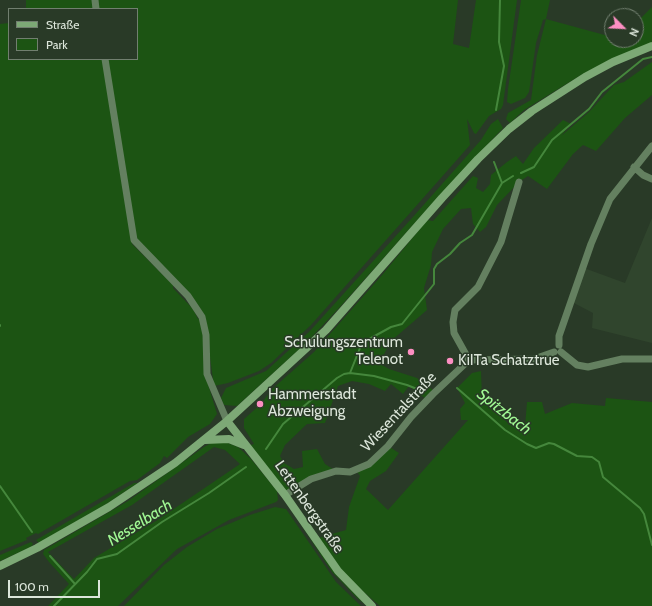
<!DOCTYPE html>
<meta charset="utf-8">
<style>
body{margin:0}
#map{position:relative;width:652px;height:606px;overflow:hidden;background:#293a27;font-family:Cabin,sans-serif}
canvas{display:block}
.legend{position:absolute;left:8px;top:8px;width:130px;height:52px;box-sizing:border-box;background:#293a27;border:1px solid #717f6f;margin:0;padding:5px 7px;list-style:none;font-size:12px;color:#dce6da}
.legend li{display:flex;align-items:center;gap:8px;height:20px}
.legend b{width:20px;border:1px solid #717f6f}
.north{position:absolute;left:604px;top:8px;width:40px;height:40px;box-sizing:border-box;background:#293a27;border:1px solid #717f6f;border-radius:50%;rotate:114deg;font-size:11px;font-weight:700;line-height:16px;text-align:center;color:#dce6da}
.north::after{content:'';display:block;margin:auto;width:14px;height:18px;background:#fc8fc2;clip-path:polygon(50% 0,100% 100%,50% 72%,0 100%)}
.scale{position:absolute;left:8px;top:580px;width:92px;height:18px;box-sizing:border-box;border:2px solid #dce6da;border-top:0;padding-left:5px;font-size:12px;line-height:14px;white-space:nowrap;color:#dce6da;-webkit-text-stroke:3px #293a27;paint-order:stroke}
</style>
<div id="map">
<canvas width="652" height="606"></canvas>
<ul class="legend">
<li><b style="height:5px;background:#7da976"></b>Straße</li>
<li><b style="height:11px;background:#1c5413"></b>Park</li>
</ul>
<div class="north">N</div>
<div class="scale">100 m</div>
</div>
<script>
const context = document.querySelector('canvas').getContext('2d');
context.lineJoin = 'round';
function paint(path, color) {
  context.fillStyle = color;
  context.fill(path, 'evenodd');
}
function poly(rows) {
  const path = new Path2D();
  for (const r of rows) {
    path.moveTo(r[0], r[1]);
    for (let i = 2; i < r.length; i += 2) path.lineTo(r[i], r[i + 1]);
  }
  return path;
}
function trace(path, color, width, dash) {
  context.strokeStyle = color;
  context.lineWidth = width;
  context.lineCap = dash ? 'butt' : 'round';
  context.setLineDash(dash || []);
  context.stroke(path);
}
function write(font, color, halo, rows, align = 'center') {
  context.font = font + ' Cabin,sans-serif';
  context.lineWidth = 3;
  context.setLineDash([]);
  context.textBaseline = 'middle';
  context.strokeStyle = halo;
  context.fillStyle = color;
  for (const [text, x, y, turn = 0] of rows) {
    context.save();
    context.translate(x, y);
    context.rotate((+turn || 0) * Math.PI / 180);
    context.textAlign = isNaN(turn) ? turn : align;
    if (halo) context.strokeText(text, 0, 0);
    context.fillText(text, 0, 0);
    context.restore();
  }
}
paint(poly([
 [652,218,652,343,592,328,593,313,572,302,584,268,625,283]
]), '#30452d');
paint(poly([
 [26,0,458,0,453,44,469,48,476,0,517,0,503,105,501,109,489,116,476,134,474,133,467,119,470,145,311,325,271,363,259,371,228,383,214,386,209,350,205,374,217,414,210,424,188,437,167,458,164,456,160,463,137,480,130,481,38,534,36,533,26,538,27,540,0,551,0,24,9,23,9,59,137,59,137,9,26,9],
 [129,221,136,239,199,306,204,317,198,319,193,309,173,288,173,285,132,244],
 [521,0,550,0,546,19,612,37,612,40,636,40,636,23,652,7,652,43,581,75,524,110,510,123,506,119,508,113,531,100,537,55,546,19,543,20,536,43,529,92,525,98,511,104,507,102,508,89],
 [652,62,652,95,625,118,596,151,583,145,573,154,547,189,528,176,519,182,497,205,486,227,480,232,473,224,471,208,461,209,443,229,432,252,431,265,424,288,427,310,391,341,381,360,382,365,389,369,417,378,433,390,426,399,409,386,403,394,391,384,385,391,369,384,352,381,338,386,325,423,307,424,285,445,280,456,284,463,294,469,303,467,302,451,317,449,325,464,336,471,311,479,285,495,247,446,254,444,244,428,244,419,261,404,271,390,314,352,383,274,427,220,433,221,473,176,478,178,476,188,483,192,490,184,491,175,507,162,516,156,523,164,534,148,563,120,571,124,561,136,589,112,614,85,624,82],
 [498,119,503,128,429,207,339,308,305,344,237,406,224,405,221,398,226,388,266,371,309,332,412,218,481,140,491,124],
 [481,371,482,399,493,400,498,411,509,425,525,426,527,402,542,402,545,414,572,403,605,406,606,398,652,402,652,606,380,606,344,575,318,538,346,530,349,507,360,476,356,470,388,446,399,453,386,471,370,481,366,489,388,510,468,420,461,420,460,409,465,403,457,388,472,373],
 [213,442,228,443,238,447,251,459,277,491,278,500,276,502,229,520,177,549,118,606,48,606,69,584,49,562,43,554,44,550,128,501,204,447],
 [214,447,225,450,240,464,156,521,94,558,74,579,48,552,132,505],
 [134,483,138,483,102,507,39,543,36,540],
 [289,506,338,577,367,606,357,598,332,572],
 [275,507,286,509,336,582,361,606,124,606,164,565,187,547,217,529,250,515],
 [31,542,33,544,31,547,0,561,0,555]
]), '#1c5413');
trace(poly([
 [496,110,504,66,499,42,500,0],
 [494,162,502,183],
 [521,173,534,167,552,140,589,109,602,92,643,59,652,57],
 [0,326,0,325],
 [350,373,362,343,391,327,402,324,434,284,434,269,437,264,450,254,460,243,472,235,502,183,513,176],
 [457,388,505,430,527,444,536,448,549,443,554,444,577,456,592,457,599,462,603,477,640,508,644,514,652,545],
 [266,449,283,424,337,378,344,374,350,373,374,376,407,385,422,391],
 [0,486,32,532],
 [50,556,75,584],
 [54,606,87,572,97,559,117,554,162,522,209,493,246,467]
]), '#45873c', 2);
trace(poly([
 [95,0,96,9],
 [105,59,134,240,188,296,202,317,206,335,207,374,227,421],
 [634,167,643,175,652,179],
 [559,345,559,336,591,244,610,199,652,146],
 [561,352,577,365,588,367,622,359,652,359],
 [469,360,454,333,453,322,455,310,478,287,501,242,519,182],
 [285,495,311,479,336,471,350,472,369,464,388,446,411,417,433,394,469,360,534,359,554,352]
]), '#648060', 7);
trace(poly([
 [227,421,285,495,338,571,372,606],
 [205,440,229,439,244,445],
 [0,566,37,548,109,507,175,463,227,421,326,330,442,198,478,159,509,129,532,111,585,77,613,62,652,46]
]), '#7da976', 8);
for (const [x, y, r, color] of [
 [411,352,4,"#fc8fc2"],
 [450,361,4,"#fc8fc2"],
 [260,404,4,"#fc8fc2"]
]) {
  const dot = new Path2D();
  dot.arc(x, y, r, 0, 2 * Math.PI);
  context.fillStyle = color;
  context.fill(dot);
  trace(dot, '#293a27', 1.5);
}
write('15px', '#dce6da', '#293a27', [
 ["Schulungszentrum",403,343,"right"],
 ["Telenot",403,360,"right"],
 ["KiITa Schatztrue",458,361],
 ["Hammerstadt",268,395],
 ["Abzweigung",268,412]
], 'left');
write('15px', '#dce6da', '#293a27', [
 ["Wiesentalstraße",399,412,-47],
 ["Lettenbergstraße",309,507,55]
]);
write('italic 16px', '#a1f994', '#293a27', [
 ["Spitzbach",504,412,38],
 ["Nesselbach",140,523,-32]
]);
</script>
